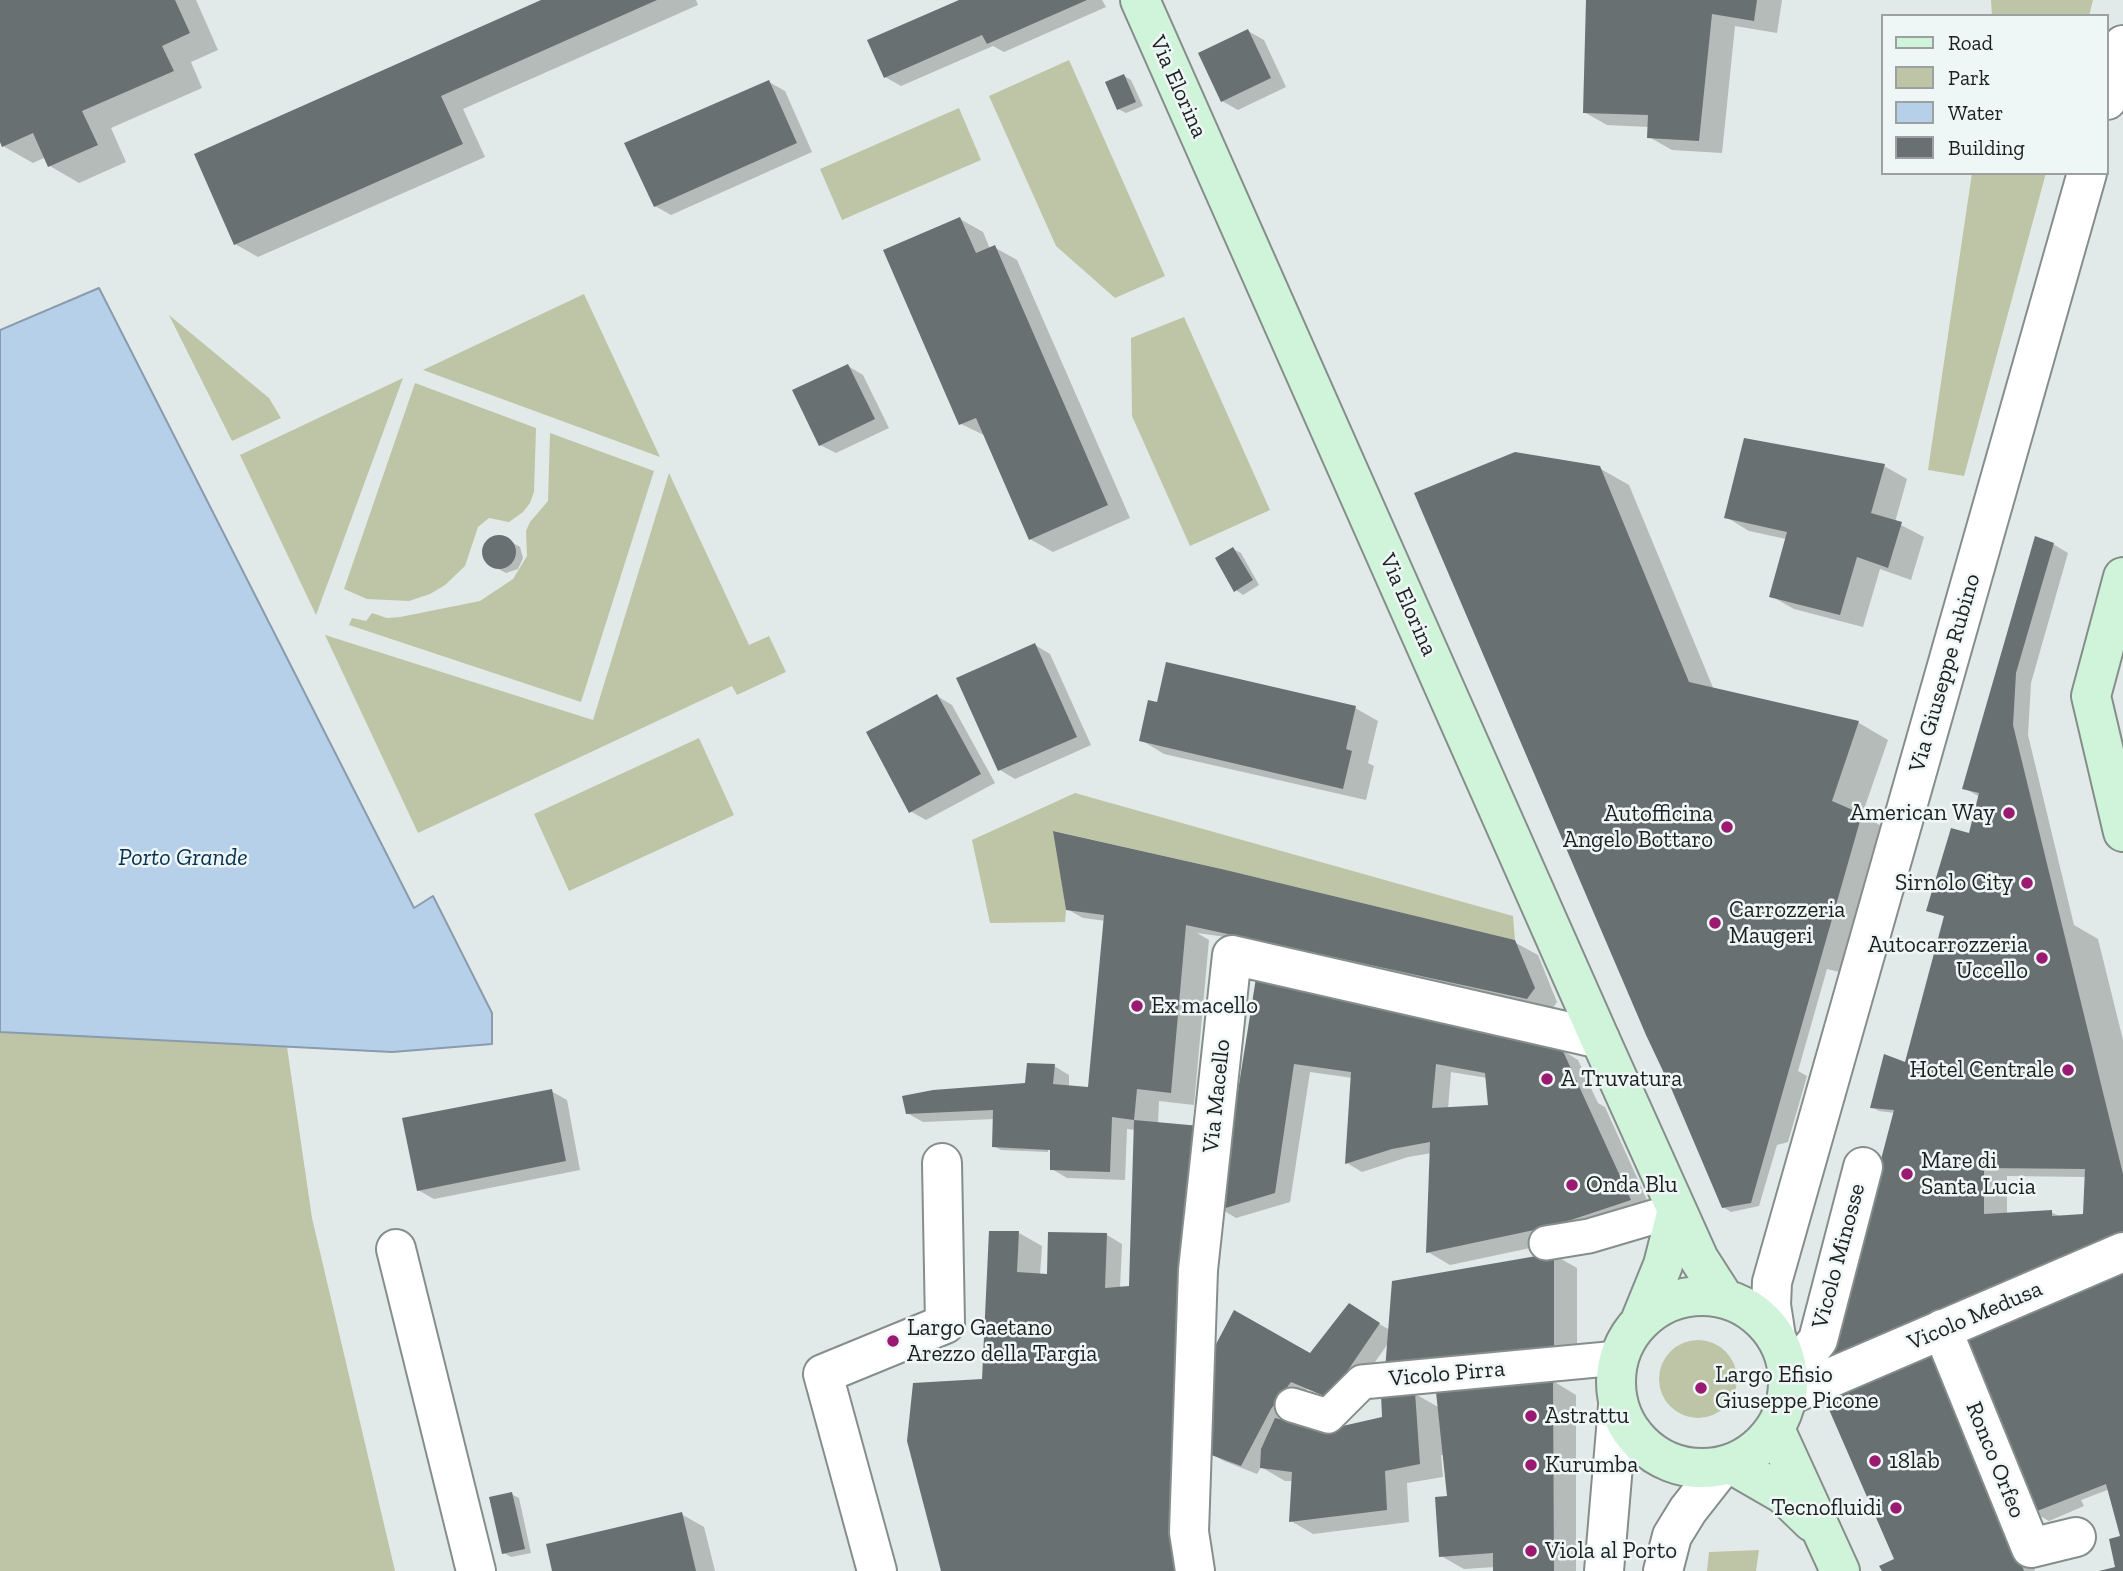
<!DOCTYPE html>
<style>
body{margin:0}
#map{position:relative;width:2123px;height:1571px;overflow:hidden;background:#e1eae8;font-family:"Zilla Slab",serif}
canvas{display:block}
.legend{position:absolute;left:1881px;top:14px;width:228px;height:161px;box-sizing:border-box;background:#eff7f6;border:2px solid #9ba1a0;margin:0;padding:9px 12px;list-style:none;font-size:21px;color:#1d2020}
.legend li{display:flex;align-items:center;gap:14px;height:35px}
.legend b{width:35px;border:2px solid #9ba1a0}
</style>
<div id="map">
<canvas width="2123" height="1571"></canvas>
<ul class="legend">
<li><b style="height:9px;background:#cff4d9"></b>Road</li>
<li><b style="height:19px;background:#bec5a6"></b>Park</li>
<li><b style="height:19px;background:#b7d0e9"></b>Water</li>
<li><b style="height:19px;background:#697072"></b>Building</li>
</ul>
</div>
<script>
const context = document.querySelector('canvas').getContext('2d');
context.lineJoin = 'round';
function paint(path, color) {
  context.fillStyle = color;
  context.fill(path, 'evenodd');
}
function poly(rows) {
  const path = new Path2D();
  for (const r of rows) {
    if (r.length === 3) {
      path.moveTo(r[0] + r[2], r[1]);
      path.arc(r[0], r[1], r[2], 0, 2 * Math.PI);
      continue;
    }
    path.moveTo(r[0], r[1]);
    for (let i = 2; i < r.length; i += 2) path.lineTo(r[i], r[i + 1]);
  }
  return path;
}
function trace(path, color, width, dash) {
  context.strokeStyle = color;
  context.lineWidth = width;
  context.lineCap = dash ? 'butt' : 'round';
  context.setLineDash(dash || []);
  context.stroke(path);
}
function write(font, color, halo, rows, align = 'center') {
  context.font = font + ' "Zilla Slab",serif';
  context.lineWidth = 5;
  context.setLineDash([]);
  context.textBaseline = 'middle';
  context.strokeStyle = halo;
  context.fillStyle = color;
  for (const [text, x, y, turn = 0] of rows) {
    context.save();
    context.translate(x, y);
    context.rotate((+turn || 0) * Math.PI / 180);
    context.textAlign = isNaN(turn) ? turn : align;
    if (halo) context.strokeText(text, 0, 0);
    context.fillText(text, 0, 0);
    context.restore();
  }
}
paint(poly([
 [1991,0,2093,0,2089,16,1992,16],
 [1069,60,1165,276,1115,298,1056,246,989,96],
 [959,108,981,160,842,220,820,169],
 [1972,173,2046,173,1964,476,1928,470],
 [584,294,660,457,423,370],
 [169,315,269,398,281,418,232,441],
 [1184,317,1270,510,1190,546,1132,416,1131,338],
 [403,378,316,615,240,455],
 [415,383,536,428,534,492,530,503,523,512,509,522,489,518,478,527,465,566,445,585,430,594,409,601,367,599,344,589],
 [550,433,654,471,581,702,349,625,352,618,366,621,372,613,387,618,400,617,480,601,513,579,527,556,526,531,530,522,548,501],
 [669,473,749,645,769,636,786,672,737,695,732,686,418,833,325,635,593,720],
 [699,738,734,815,569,891,534,814],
 [1075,793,1513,916,1515,940,1226,870,1054,831,1066,910,1065,922,990,923,972,840],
 [0,1032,287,1047,312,1218,395,1571,0,1571],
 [1698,1379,39],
 [1759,1550,1756,1571,1707,1571,1709,1552]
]), '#bec5a6');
const water = poly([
 [99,288,414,908,433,896,492,1013,492,1044,392,1052,0,1032,0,330,99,288]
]);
paint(water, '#b7d0e9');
trace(water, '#899bad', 2);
paint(poly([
 [0,0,196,0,218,50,191,62,202,88,111,128,126,162,79,183,50,166,46,157,33,163,3,146,0,138],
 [545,0,696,0,698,5,463,109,485,157,258,257,235,244],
 [963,0,1102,0,1106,7,1004,52,993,46,901,86,885,77],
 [1587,0,1782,0,1777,33,1735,26,1722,153,1672,150,1649,137,1649,127,1607,125,1584,112],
 [1248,31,1264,40,1286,87,1238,110,1222,101],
 [1124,76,1131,80,1143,106,1126,113,1118,109],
 [769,82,785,91,812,152,671,215,655,206],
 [960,219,983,232,990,249,994,247,1017,260,1130,518,1053,552,1030,539,986,436,961,424],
 [848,366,863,375,889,428,836,453,820,445],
 [1884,466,1907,479,1895,522,1924,537,1911,580,1880,569,1863,627,1794,609,1771,596,1786,539,1749,531,1726,517],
 [1599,468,1629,485,1714,690,1859,723,1888,740,1862,815,1885,828,1844,973,1827,969,1798,1071,1807,1076,1788,1142,1777,1145,1759,1206,1731,1212,1723,1207],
 [500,536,520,547,523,558,518,569,506,573,487,563,483,551,488,540],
 [2053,544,2068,553,2031,683,2028,735,2074,925,2098,939,2123,1040,2123,1256,2004,1304,1895,1113,1879,1111,1872,1107,1906,1065,1946,917,1929,910,1969,835,1980,797,1964,788],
 [2007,1176,2087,1177,2085,1216,2061,1217,2051,1212,2007,1214],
 [1233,549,1241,553,1259,585,1243,595,1236,590],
 [1035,645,1050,654,1091,745,1015,779,1000,770],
 [937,696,952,705,995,783,926,820,910,811],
 [1355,708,1378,721,1368,763,1374,766,1366,800,1164,754,1141,740],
 [1067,909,1514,942,1538,955,1557,1002,1551,1011,1233,938,1197,933,1209,940,1194,1105,1159,1101,1158,1124,1205,1371,943,1571,989,1381,1019,1233,1042,1246,1040,1275,1046,1276,1107,1235,1122,1244,1120,1288,1131,1287,1136,1130,1127,1129,1125,1180,1067,1178,1052,1169,1049,1119,1048,1152,1001,1150,994,1146,995,1119,923,1122,907,1113,1026,1084,1054,1066,1069,1075,1069,1087,1090,1088,1106,921,1083,918],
 [1257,981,1562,1050,1578,1060,1598,1103,1605,1107,1653,1213,1577,1238,1450,1265,1428,1252,1432,1153,1408,1157,1362,1172,1347,1163,1353,1078,1310,1072,1290,1202,1236,1218,1221,1209],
 [1451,1072,1487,1078,1490,1107,1448,1109],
 [551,1091,567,1100,580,1170,434,1199,418,1190],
 [1554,1255,1577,1268,1577,1366,1389,1342,1345,1405,1307,1389,1284,1422,1325,1431,1384,1419,1415,1394,1440,1408,1553,1381,1576,1395,1576,1571,1495,1571,1495,1567,1464,1569,1441,1556,1449,1498,1445,1455,1441,1455,1443,1477,1407,1483,1409,1522,1313,1534,1291,1521,1293,1481,1285,1481,1261,1467,1257,1474,1224,1461,1208,1452,1311,1355,1372,1320,1390,1330],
 [2123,1267,2123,1571,2103,1571,2117,1568,2122,1538,2110,1489,2081,1500,2084,1506,2049,1521,2033,1512],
 [511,1494,519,1498,531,1553,511,1557,504,1553],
 [681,1514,704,1527,715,1571,554,1571],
 [2018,1528,2035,1571,1884,1571]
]), '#0003');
paint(poly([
 [0,0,175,0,190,33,162,46,174,71,82,111,98,145,48,167,33,133,2,147,0,142],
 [541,0,657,0,441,96,463,144,234,245,194,154],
 [959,0,1087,0,987,44,982,35,884,78,867,40],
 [1586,0,1757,0,1754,21,1712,14,1699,141,1647,138,1648,115,1583,113],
 [1248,29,1271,78,1221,102,1198,53],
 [1124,74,1136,102,1117,110,1105,82],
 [769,80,797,143,654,207,624,143],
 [960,217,976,253,995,245,1108,505,1029,540,976,418,959,425,883,250],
 [848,364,875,419,819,446,792,390],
 [1744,438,1885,464,1871,513,1902,522,1888,568,1857,557,1840,615,1769,597,1787,532,1724,518],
 [1515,452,1600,466,1689,682,1859,721,1832,801,1862,814,1751,1203,1722,1208,1671,1088,1646,1035,1414,493],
 [499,552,17],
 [2035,536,2054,543,2016,673,2013,725,2123,1174,2123,1241,1827,1365,1894,1110,1870,1108,1884,1054,1905,1062,1944,916,1926,911,1951,828,1969,833,1979,793,1962,789],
 [1984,1168,2085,1169,2083,1214,2052,1216,2052,1210,1984,1214],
 [1233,547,1253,580,1234,592,1215,558],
 [1035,643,1077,737,998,771,956,678],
 [1166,662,1356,706,1346,749,1352,751,1343,789,1139,741,1148,700,1157,702],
 [937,694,981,774,909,813,866,732],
 [1053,831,1226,870,1515,940,1535,988,1527,999,1186,925,1171,1093,1137,1089,1134,1120,1200,1126,1177,1571,941,1571,907,1441,913,1383,982,1379,989,1231,1019,1231,1017,1272,1047,1274,1048,1232,1107,1233,1105,1288,1129,1286,1134,1120,1112,1117,1110,1172,1050,1170,1050,1150,992,1147,993,1110,906,1114,902,1096,933,1090,1025,1083,1027,1063,1055,1064,1053,1084,1088,1087,1104,915,1066,910],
 [1256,978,1562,1049,1631,1200,1553,1226,1426,1253,1430,1142,1392,1149,1345,1164,1351,1072,1294,1064,1275,1193,1219,1210],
 [1436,1064,1485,1073,1488,1105,1432,1108],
 [552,1089,566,1161,417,1191,402,1118],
 [1554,1253,1554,1353,1385,1370,1392,1281],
 [2123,1266,2123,1571,2099,1571,2115,1567,2109,1539,2120,1536,2106,1484,2032,1513,1963,1336],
 [1349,1303,1380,1323,1329,1398,1291,1382,1271,1409,1241,1466,1206,1453,1214,1348,1234,1310,1310,1353],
 [1934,1349,2011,1536,2024,1571,1882,1571,1879,1566,1894,1559,1824,1398],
 [1553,1380,1554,1571,1493,1571,1493,1553,1439,1557,1435,1497,1447,1496,1436,1392],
 [1415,1392,1420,1464,1385,1471,1387,1510,1289,1522,1292,1472,1260,1468,1261,1449,1275,1418,1325,1430,1382,1417,1381,1394],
 [512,1492,525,1549,502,1554,489,1497],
 [682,1512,696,1571,552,1571,546,1544]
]), '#697072');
const pedestrian = poly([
 [1546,1243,1589,1236,1677,1210],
 [1292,1405,1328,1416,1362,1382,1618,1358]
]);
const minor = poly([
 [2107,100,2123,45],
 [396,1249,476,1571],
 [1942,1329,2031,1548,2076,1537],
 [1776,1337,1771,1305,1772,1282,2087,173],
 [1788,1378,1818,1340,1863,1167],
 [1788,1396,2123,1252],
 [877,1571,823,1374,945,1324,942,1163],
 [1195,1571,1189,1532,1198,1270,1232,955,1600,1039],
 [1604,1571,1618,1406],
 [1663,1571,1672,1536,1688,1510,1721,1468]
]);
const secondary = poly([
 [1140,0,1600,1039,1699,1259,1724,1298],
 [2123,577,2091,696,2123,832],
 [1702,1382,86],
 [1641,1319,1663,1265,1677,1210],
 [1775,1429,1840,1571],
 [1731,1464,1783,1494,1812,1522]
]);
trace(pedestrian, '#868e8c', 37);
trace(minor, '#868e8c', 42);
trace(secondary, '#868e8c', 42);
trace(pedestrian, '#fff', 33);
trace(minor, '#fff', 38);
trace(secondary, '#cff4d9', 38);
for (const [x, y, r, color] of [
 [2009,813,7,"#991a70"],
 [1727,827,7,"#991a70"],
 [2027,883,7,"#991a70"],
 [1715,923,7,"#991a70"],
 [2042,958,7,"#991a70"],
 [1137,1006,7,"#991a70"],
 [2068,1070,7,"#991a70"],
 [1547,1079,7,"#991a70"],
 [1907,1174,7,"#991a70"],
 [1572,1185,7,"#991a70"],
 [893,1341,7,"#991a70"],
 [1701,1388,7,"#991a70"],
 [1531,1416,7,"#991a70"],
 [1875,1461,7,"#991a70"],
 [1531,1465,7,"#991a70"],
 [1896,1508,7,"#991a70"],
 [1531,1551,7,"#991a70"]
]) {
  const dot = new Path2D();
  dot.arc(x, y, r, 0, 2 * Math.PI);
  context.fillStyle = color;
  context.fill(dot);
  trace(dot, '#eff7f6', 2.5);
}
write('23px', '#1d2020', '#eff7f6', [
 ["Via Elorina",1178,87,66],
 ["Via Elorina",1408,605,66],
 ["Via Giuseppe Rubino",1945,673,-74],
 ["Via Macello",1217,1096,-84],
 ["Vicolo Minosse",1839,1256,-75],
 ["Vicolo Medusa",1975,1316,-23],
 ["Vicolo Pirra",1447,1374,-5],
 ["Ronco Orfeo",1995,1460,68]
]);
write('23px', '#1d2020', '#eff7f6', [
 ["American Way",1995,813,"right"],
 ["Autofficina",1713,814,"right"],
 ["Angelo Bottaro",1713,840,"right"],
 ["Sirnolo City",2013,883,"right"],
 ["Carrozzeria",1729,910],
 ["Maugeri",1729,936],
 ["Autocarrozzeria",2028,945,"right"],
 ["Uccello",2028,971,"right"],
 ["Ex macello",1151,1006],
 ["Hotel Centrale",2054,1070,"right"],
 ["A Truvatura",1561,1079],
 ["Mare di",1921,1161],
 ["Santa Lucia",1921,1187],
 ["Onda Blu",1586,1185],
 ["Largo Gaetano",907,1328],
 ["Arezzo della Targia",907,1354],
 ["Largo Efisio",1715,1375],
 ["Giuseppe Picone",1715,1401],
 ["Astrattu",1545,1416],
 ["18lab",1889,1461],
 ["Kurumba",1545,1465],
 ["Tecnofluidi",1882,1508,"right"],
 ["Viola al Porto",1545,1551]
], 'left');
write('italic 24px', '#073051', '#eff7f6', [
 ["Porto Grande",183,858]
]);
</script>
